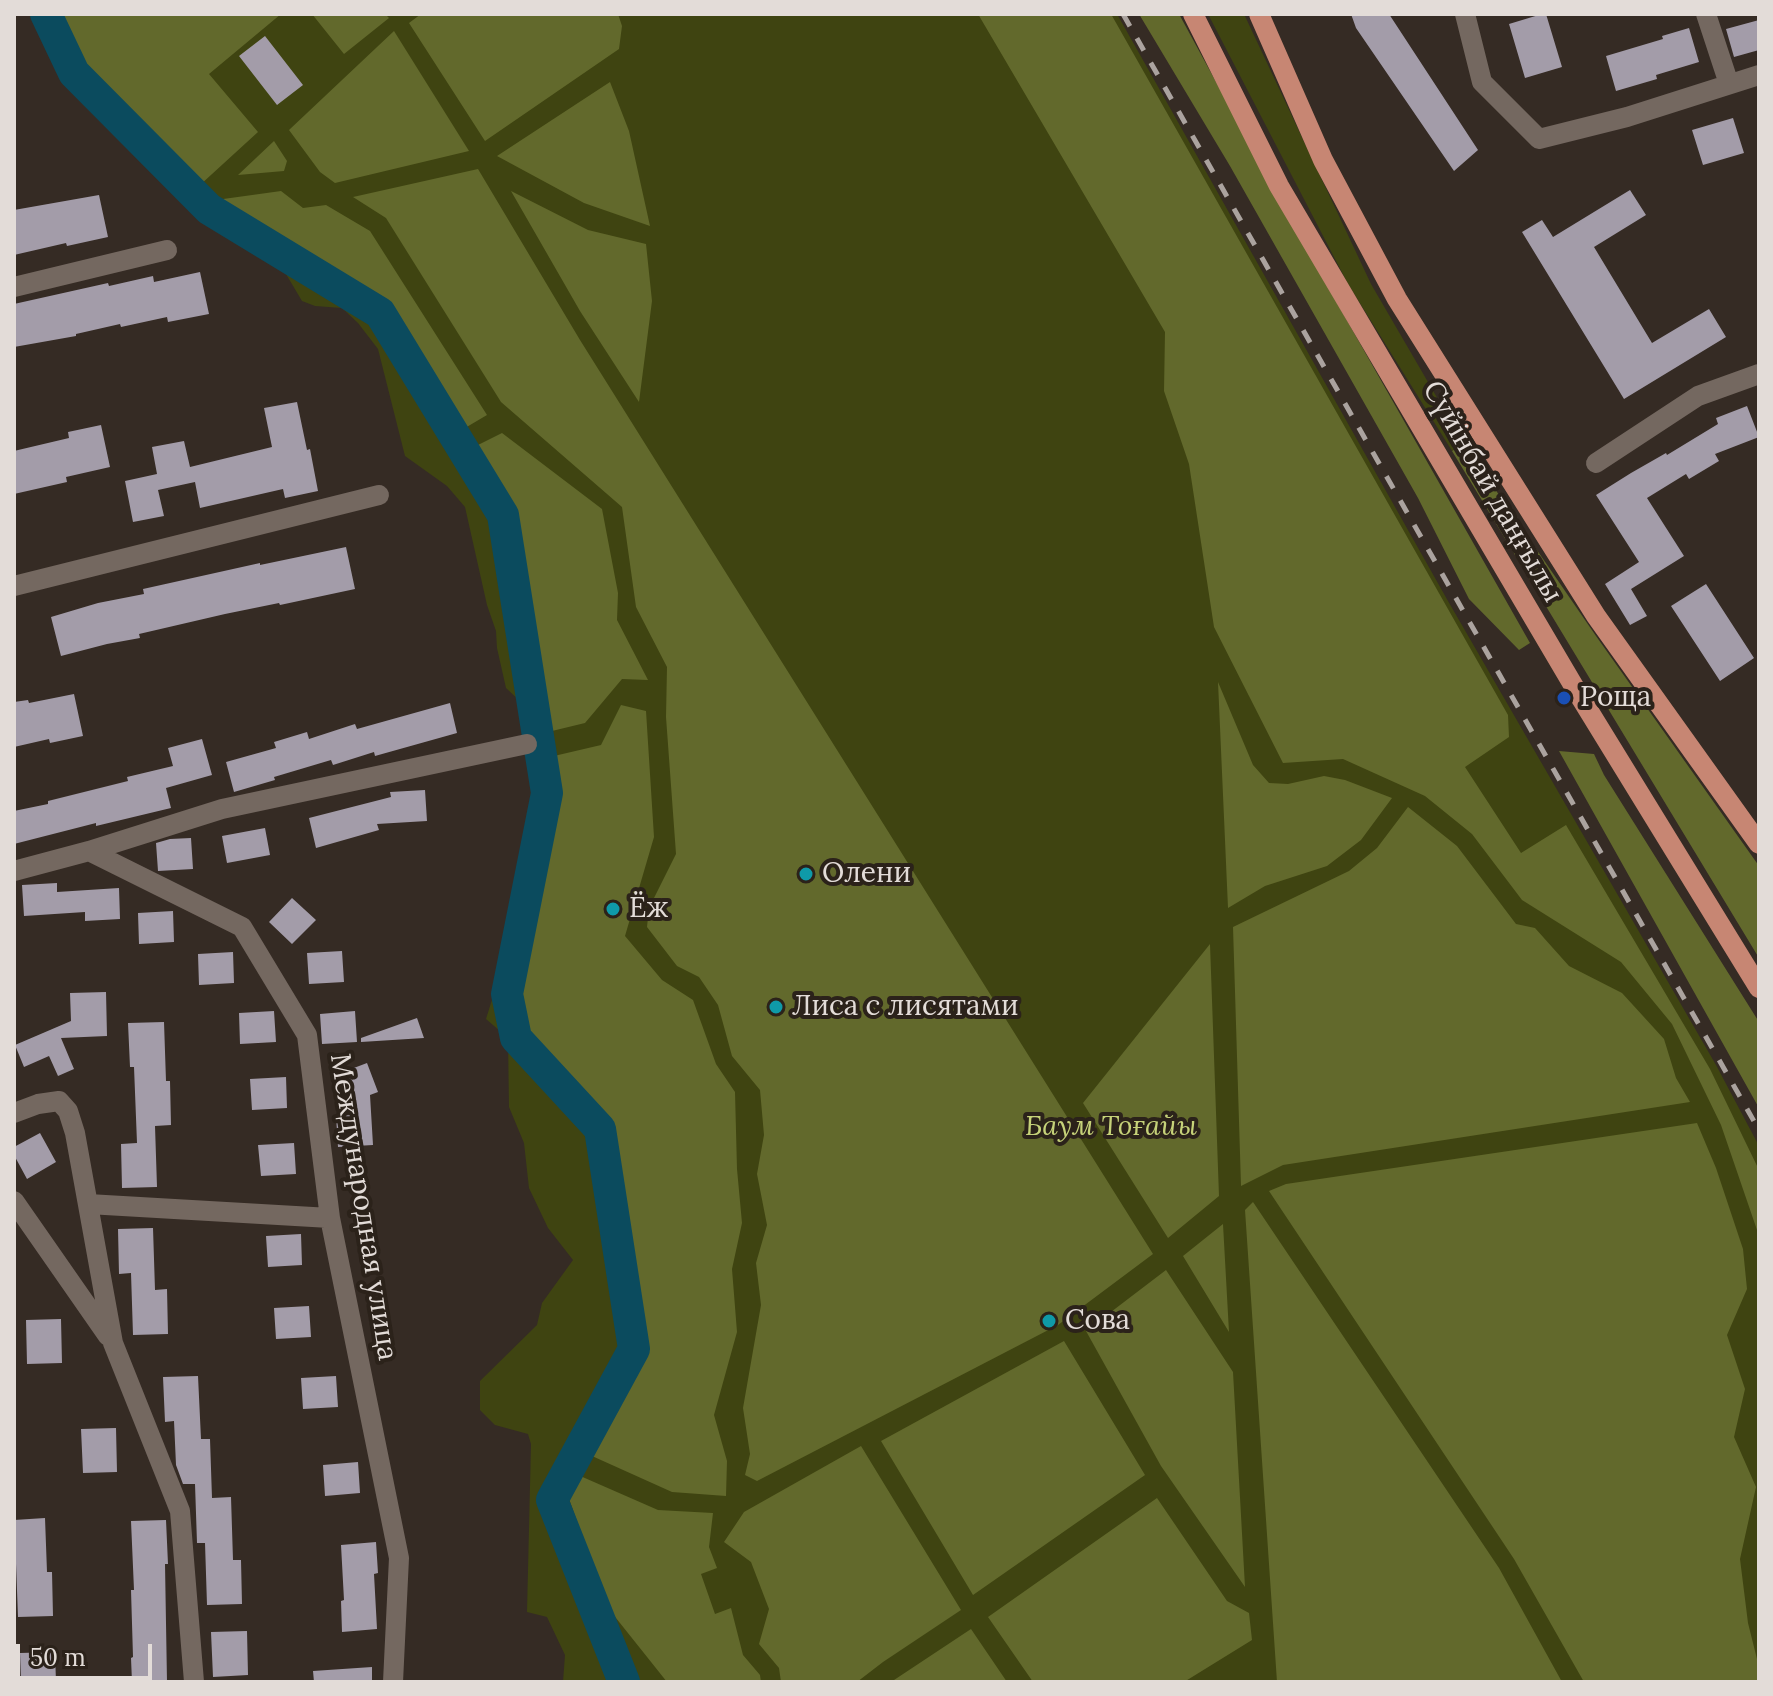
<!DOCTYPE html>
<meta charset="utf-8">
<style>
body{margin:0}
#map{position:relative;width:1773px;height:1696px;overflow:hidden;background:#352b24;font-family:Lora,serif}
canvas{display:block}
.frame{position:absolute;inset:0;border:16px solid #e3dcd8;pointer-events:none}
.scale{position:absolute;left:16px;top:1644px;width:136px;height:36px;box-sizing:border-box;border:4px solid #e3dcd8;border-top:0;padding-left:10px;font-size:24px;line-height:28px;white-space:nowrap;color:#e3dcd8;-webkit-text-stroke:6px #2b221a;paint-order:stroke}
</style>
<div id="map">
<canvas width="1773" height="1696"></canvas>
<div class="frame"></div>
<div class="scale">50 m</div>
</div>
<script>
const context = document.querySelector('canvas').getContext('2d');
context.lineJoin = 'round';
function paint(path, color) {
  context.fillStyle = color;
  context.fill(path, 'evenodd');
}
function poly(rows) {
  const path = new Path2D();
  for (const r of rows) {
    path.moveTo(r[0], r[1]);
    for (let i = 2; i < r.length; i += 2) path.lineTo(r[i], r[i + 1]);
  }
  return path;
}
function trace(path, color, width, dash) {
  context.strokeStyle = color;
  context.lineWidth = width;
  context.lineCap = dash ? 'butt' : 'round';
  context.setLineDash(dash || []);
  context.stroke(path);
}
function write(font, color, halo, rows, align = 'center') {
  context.font = font + ' Lora,serif';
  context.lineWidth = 8;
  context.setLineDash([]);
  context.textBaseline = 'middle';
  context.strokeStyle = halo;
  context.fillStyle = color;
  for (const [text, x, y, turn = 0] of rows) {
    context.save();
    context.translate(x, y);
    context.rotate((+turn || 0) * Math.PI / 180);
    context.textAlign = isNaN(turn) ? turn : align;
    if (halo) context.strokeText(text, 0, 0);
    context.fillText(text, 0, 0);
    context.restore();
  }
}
paint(poly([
 [76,14,1117,14,1448,601,1716,1065,1759,1146,1759,1682,563,1682,565,1655,547,1617,527,1612,531,1444,528,1434,495,1425,480,1410,480,1381,537,1325,542,1303,573,1260,548,1228,529,1188,524,1143,509,1107,508,1038,486,1019,495,990,499,962,526,855,541,827,547,793,540,720,506,688,497,648,496,631,487,605,465,507,447,486,405,456,378,349,358,323,342,308,315,306,302,301,261,232,212,202,99,91,86,54],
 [1208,14,1244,14,1371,284,1464,444,1452,451,1348,284]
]), '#3f4411');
paint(poly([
 [54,14,281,14,209,74,258,132,200,185,77,65],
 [312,14,385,14,389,18,344,54],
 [421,14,618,14,622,26,619,49,485,141,409,23],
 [978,14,1111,14,1508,715,1509,737,1465,767,1521,853,1566,825,1710,1069,1759,1170,1759,1243,1757,1230,1721,1125,1672,1024,1621,962,1522,900,1472,834,1425,796,1343,759,1283,763,1214,627,1189,464,1164,391,1165,332],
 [1139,14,1179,14,1320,273,1530,643,1519,650,1469,599,1418,498,1230,166],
 [394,31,469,151,335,183,320,172,289,130],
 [610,82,629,131,650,226,584,203,497,156],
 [274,141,287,161,284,171,238,175],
 [478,169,580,340,1153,1254,1058,1325,757,1481,745,1475,750,1454,743,1408,761,1305,756,1263,767,1225,757,1174,764,1135,760,1090,732,1056,718,1005,699,977,677,966,647,927,649,908,676,854,666,717,667,667,636,607,622,507,501,402,386,218,353,197],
 [281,191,303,208,326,205,370,231,487,415,465,428,389,307,216,200],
 [511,191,588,230,646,244,652,301,639,402,580,311],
 [502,433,602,509,618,593,617,620,648,680,622,679,585,723,552,731,515,509,474,447],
 [1464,444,1596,636,1759,866,1759,958,1452,451],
 [1218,682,1253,765,1269,783,1288,784,1324,776,1345,780,1392,798,1361,840,1327,866,1265,886,1228,908],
 [621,705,646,711,654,837,625,936,662,980,693,1000,716,1064,735,1092,737,1169,742,1223,732,1269,737,1332,714,1415,727,1461,726,1496,672,1492,592,1456,648,1352,610,1118,531,1033,519,995,560,803,554,756,601,745],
 [1559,751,1594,754,1604,775,1759,1022,1759,1108],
 [1408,807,1457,846,1516,924,1535,928,1569,966,1622,993,1664,1039,1676,1078,1690,1102,1283,1165,1241,1186,1233,927,1349,871,1377,848],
 [1210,944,1219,1196,1168,1238,1083,1103],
 [1697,1123,1716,1168,1743,1249,1747,1289,1727,1335,1745,1389,1734,1437,1756,1487,1740,1559,1748,1623,1759,1667,1759,1682,1584,1682,1514,1559,1269,1191,1286,1184],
 [1253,1202,1499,1568,1562,1682,1277,1682,1245,1210],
 [1223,1224,1229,1332,1183,1256],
 [1166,1270,1233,1372,1245,1587,1161,1466,1086,1331],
 [1064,1341,1145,1475,973,1595,881,1441],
 [861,1446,961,1610,883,1662,857,1682,781,1682,779,1668,759,1644,769,1609,751,1562,724,1542,744,1512],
 [578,1475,658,1510,713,1513,709,1547,717,1568,701,1574,715,1614,731,1608,743,1655,760,1675,761,1682,667,1682,608,1608,568,1496],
 [1157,1498,1227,1601,1249,1613,1252,1640,1184,1682,1033,1682,988,1617],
 [971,1629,1007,1682,891,1682]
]), '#62692c');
trace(poly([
 [46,14,74,73,209,209,380,313,503,515,547,793,507,994,516,1038,600,1129,634,1349,552,1500,624,1682]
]), '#0b4b5e', 32);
paint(poly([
 [1351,14,1389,14,1478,150,1454,171,1356,28],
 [1542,14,1546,14,1562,67,1525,78,1509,24],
 [1759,20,1759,50,1734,57,1726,29],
 [1689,28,1699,62,1656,75,1657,79,1616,91,1606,56,1663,39,1662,36],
 [265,36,303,85,277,105,239,56],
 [1733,118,1744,153,1703,165,1692,130],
 [1630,190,1646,215,1594,247,1652,343,1709,309,1726,337,1624,399,1522,232,1542,220,1553,237],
 [99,195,108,237,67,246,66,243,14,255,14,210],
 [200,272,209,314,168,322,167,317,121,327,120,324,76,334,76,336,14,347,14,304,108,283,109,286,153,276,154,282],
 [297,402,307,450,310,449,318,491,285,498,283,489,200,508,195,482,158,490,164,516,133,522,125,481,157,474,152,447,184,441,190,467,272,447,264,408],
 [1747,406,1759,437,1715,454,1719,461,1689,479,1686,474,1647,498,1684,556,1631,589,1647,616,1630,625,1605,584,1639,562,1596,495,1631,473,1666,453,1667,455,1718,424,1716,418],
 [101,425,110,467,66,477,67,482,14,494,14,451,69,438,68,432],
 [346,547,355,589,280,605,279,603,225,614,139,634,140,638,107,644,61,656,51,617,98,603,144,594,143,589,260,563,260,565],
 [1706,584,1754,658,1720,681,1671,606],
 [74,694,83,736,50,743,49,739,14,747,14,702,28,700,29,703],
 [450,703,457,733,375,756,374,752,333,765,331,760,274,777,275,780,234,792,226,762,276,748,274,742,307,732,309,739,355,724,357,729],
 [202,739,212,775,166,788,171,808,96,826,96,823,14,844,14,811,48,804,48,801,128,781,127,777,173,766,168,748],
 [425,790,427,821,377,824,379,830,316,848,309,818,391,797,390,792],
 [265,828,270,855,227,863,222,836],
 [191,838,193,869,158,871,156,843,170,839],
 [57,883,57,892,119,888,120,919,85,921,85,912,24,916,22,885],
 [292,898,316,920,292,944,269,922],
 [173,911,174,942,139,944,138,913],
 [342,951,344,982,309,984,307,953],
 [233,952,234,983,199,985,198,954],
 [106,992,107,1036,61,1038,74,1069,58,1076,49,1056,24,1067,15,1045,71,1021,70,993],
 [274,1011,276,1042,240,1044,239,1013],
 [355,1011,357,1042,322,1044,320,1014],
 [417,1018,424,1038,361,1042,361,1038],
 [164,1022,166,1081,170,1081,171,1125,155,1126,157,1187,122,1188,121,1144,137,1143,134,1067,130,1067,128,1023],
 [367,1063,378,1092,370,1095,373,1145,338,1147,336,1116,353,1115,338,1074],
 [286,1077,287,1108,252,1110,250,1079],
 [40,1133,56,1162,27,1179,14,1155,14,1147],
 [294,1143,296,1174,261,1176,258,1145],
 [153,1228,155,1290,167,1289,168,1334,133,1335,131,1273,119,1274,118,1229],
 [301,1234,302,1265,268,1267,266,1236],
 [309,1306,311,1337,276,1339,274,1308],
 [61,1319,62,1363,27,1364,26,1320],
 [198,1376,201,1439,210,1439,212,1498,231,1497,233,1560,241,1560,242,1604,207,1605,205,1543,197,1543,195,1484,183,1484,176,1465,174,1421,165,1422,163,1377],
 [336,1376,338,1407,303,1409,301,1378],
 [116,1428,117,1472,83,1473,81,1429],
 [358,1462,360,1493,325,1496,323,1465],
 [45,1518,47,1572,52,1572,53,1616,18,1617,16,1564,14,1564,14,1520],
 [166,1520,168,1564,165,1564,167,1682,132,1682,131,1658,133,1657,131,1590,134,1590,131,1521],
 [376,1542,378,1573,374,1574,377,1629,342,1632,341,1601,344,1600,341,1545],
 [247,1631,248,1675,213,1677,211,1632],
 [55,1652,56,1682,21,1682,20,1653],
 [372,1667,372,1682,314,1682,313,1671]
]), '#a39ca9');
trace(poly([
 [1465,14,1482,82,1539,139,1627,117,1759,75],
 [1706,14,1729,84],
 [14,287,167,250],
 [1596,463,1698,396,1759,374],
 [14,586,379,495],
 [89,851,242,927,307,1035,330,1218,399,1558,393,1682],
 [14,871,89,851,222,809,527,744],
 [14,1113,38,1104,59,1101,68,1111,75,1133,113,1343,180,1511,194,1682],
 [14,1201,108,1336],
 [88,1204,330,1218]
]), '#746860', 20);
trace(poly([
 [1193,14,1279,186,1579,695,1759,988],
 [1259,14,1323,160,1397,299,1596,616,1759,844]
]), '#c78673', 20);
trace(poly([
 [1123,14,1759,1130]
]), '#aba39f', 5, [14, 14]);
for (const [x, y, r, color] of [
 [1564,698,8,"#1a4fb4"],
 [806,874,8,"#0f9aa8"],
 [613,909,8,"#0f9aa8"],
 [776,1007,8,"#0f9aa8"],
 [1049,1321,8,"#0f9aa8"]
]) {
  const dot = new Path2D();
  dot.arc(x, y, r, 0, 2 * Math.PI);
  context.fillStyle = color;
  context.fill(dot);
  trace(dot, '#2b221a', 3);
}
write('28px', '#e3dcd8', '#2b221a', [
 ["Сүйінбай даңғылы",1492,492,60],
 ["Международная улица",363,1207,81]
]);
write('28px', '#e3dcd8', '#2b221a', [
 ["Роща",1580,698],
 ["Олени",822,874],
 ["Ёж",629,909],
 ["Лиса с лисятами",792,1007],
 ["Сова",1065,1321]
], 'left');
write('italic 28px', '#c6d279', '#2b221a', [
 ["Баум Тоғайы",1111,1127]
]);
</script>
